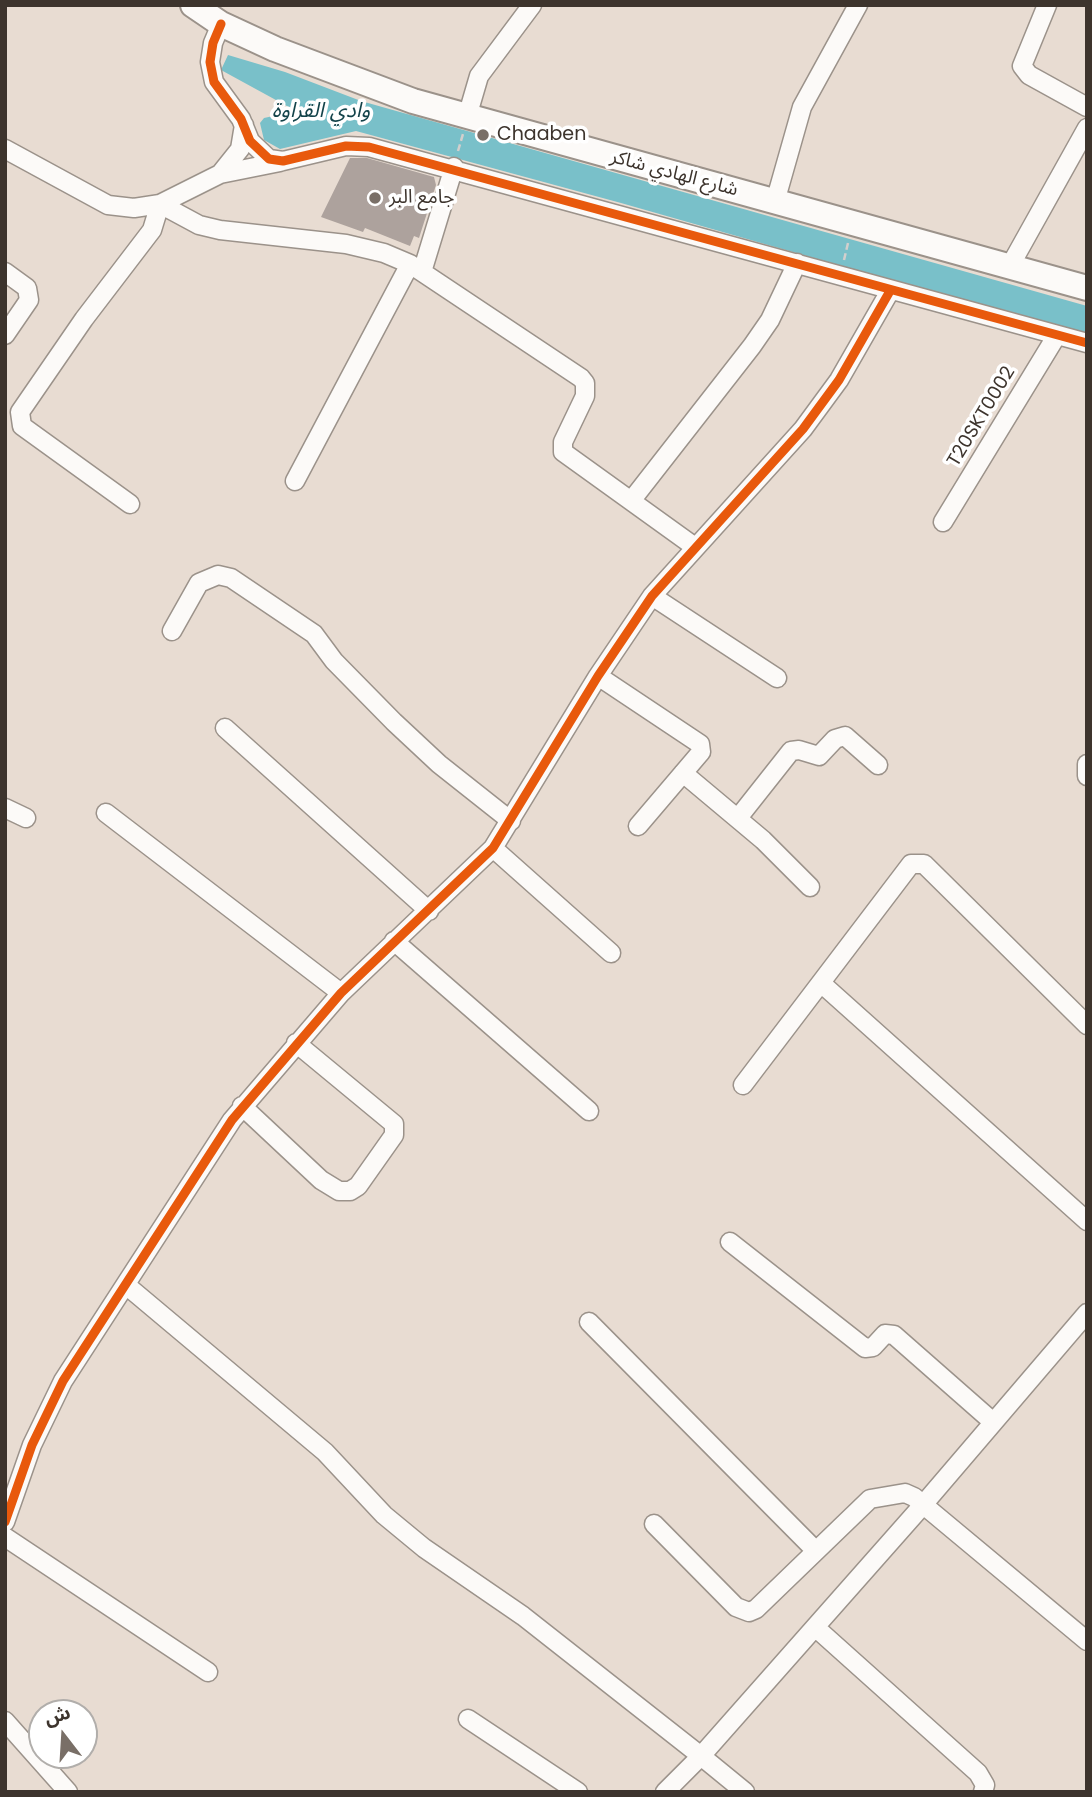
<!DOCTYPE html>
<meta charset="utf-8">
<style>
body{margin:0}
#map{position:relative;width:1092px;height:1797px;overflow:hidden;background:#e8dcd2;font-family:Poppins,"Noto Sans Arabic",sans-serif}
canvas{display:block}
.frame{position:absolute;inset:0;border:7px solid #3d342d;pointer-events:none}
.north{position:absolute;left:28px;top:1699px;width:70px;height:70px;box-sizing:border-box;background:#fff;border:2px solid #b1aeab;border-radius:50%;rotate:343deg;font-size:19px;font-weight:700;line-height:28px;text-align:center;color:#3d342d}
.north::after{content:'';display:block;margin:auto;width:24px;height:32px;background:#796f67;clip-path:polygon(50% 0,100% 100%,50% 72%,0 100%)}
</style>
<div id="map">
<canvas width="1092" height="1797"></canvas>
<div class="frame"></div>
<div class="north">ش</div>
</div>
<script>
const context = document.querySelector('canvas').getContext('2d');
context.lineJoin = 'round';
function paint(path, color) {
  context.fillStyle = color;
  context.fill(path, 'evenodd');
}
function poly(rows) {
  const path = new Path2D();
  for (const r of rows) {
    path.moveTo(r[0], r[1]);
    for (let i = 2; i < r.length; i += 2) path.lineTo(r[i], r[i + 1]);
  }
  return path;
}
function trace(path, color, width, dash) {
  context.strokeStyle = color;
  context.lineWidth = width;
  context.lineCap = dash ? 'butt' : 'round';
  context.setLineDash(dash || []);
  context.stroke(path);
}
function write(font, color, halo, rows, align = 'center') {
  context.font = font + ' Poppins,"Noto Sans Arabic",sans-serif';
  context.lineWidth = 7;
  context.setLineDash([]);
  context.textBaseline = 'middle';
  context.strokeStyle = halo;
  context.fillStyle = color;
  for (const [text, x, y, turn = 0] of rows) {
    context.save();
    context.translate(x, y);
    context.rotate((+turn || 0) * Math.PI / 180);
    context.textAlign = isNaN(turn) ? turn : align;
    if (halo) context.strokeText(text, 0, 0);
    context.fillText(text, 0, 0);
    context.restore();
  }
}
paint(poly([
 [228,55,285,72,361,101,1087,306,1087,336,621,203,356,131,280,149,264,140,260,123,264,118,296,111,221,70]
]), '#79c0c9');
paint(poly([
 [350,158,367,158,434,177,436,185,419,238,414,236,410,246,365,228,363,232,321,217]
]), '#ada29d');
const street = poly([
 [1047,5,1022,66,1029,75,1087,107],
 [221,24,213,43,210,62,214,82,241,119,250,141,269,159,283,161,346,146,369,147,1087,343],
 [467,117,479,76,532,5],
 [5,149,108,205,134,208,160,204,220,174,280,162],
 [220,174,240,149,244,125],
 [775,202,802,107,858,5],
 [160,204,199,225,220,230,346,244,384,253,410,264,581,378,585,383,585,396,563,442,563,452,695,547],
 [1010,266,1087,128],
 [5,272,27,288,29,300,5,335],
 [422,272,454,167],
 [295,481,410,264],
 [631,501,752,346,770,320,797,263],
 [130,504,22,426,20,412,84,319,152,230,160,204],
 [943,522,1057,335],
 [652,596,777,678],
 [172,631,199,583,218,575,231,578,314,634,334,661,394,722,439,764,511,821],
 [598,676,700,744,701,752,638,826],
 [225,728,429,911],
 [1087,764,1087,776],
 [683,773,763,840,810,887],
 [5,808,26,818],
 [106,813,341,993],
 [738,818,791,751,799,750,819,756,835,739,845,736,878,765],
 [493,848,611,953],
 [394,941,589,1111],
 [821,983,1087,1221],
 [743,1085,911,864,924,864,1087,1025],
 [242,1106,321,1180,339,1191,350,1191,358,1186,394,1135,394,1124,296,1043],
 [730,1242,865,1348,873,1347,885,1334,894,1335,993,1422],
 [126,1285,325,1452,384,1515,424,1548,523,1616,701,1756,665,1792],
 [589,1322,816,1551],
 [5,1522,32,1445,63,1381,232,1120,341,993,493,848,598,676,652,596,803,429,839,380,890,291],
 [654,1524,736,1607,749,1612,756,1609,870,1499,905,1493,914,1497,1087,1641],
 [5,1537,208,1672],
 [815,1627,978,1773,985,1785,983,1792],
 [468,1719,578,1792],
 [5,1721,68,1792],
 [745,1792,701,1756,922,1506,1087,1313]
]);
const secondary = poly([
 [193,5,221,24,275,49,413,101,1087,288]
]);
trace(street, '#9b928a', 21);
trace(secondary, '#9b928a', 28);
trace(poly([
 [458,151,463,134],
 [844,260,848,243]
]), '#d3cfcd', 2.5, [7, 3.5]);
trace(street, '#fcfaf8', 18);
trace(secondary, '#fcfaf8', 24);
trace(poly([
 [221,24,213,43,210,62,214,82,241,119,250,141,269,159,283,161,346,146,369,147,1087,343],
 [5,1522,32,1445,63,1381,232,1120,341,993,493,848,598,676,652,596,803,429,839,380,890,291]
]), '#e8590c', 9);
for (const [x, y, r, color] of [
 [483,135,7,"#796f67"],
 [375,198,7,"#796f67"]
]) {
  const dot = new Path2D();
  dot.arc(x, y, r, 0, 2 * Math.PI);
  context.fillStyle = color;
  context.fill(dot);
  trace(dot, '#fff', 2.5);
}
write('19px', '#3d342d', '#fff', [
 ["Chaaben",497,135],
 ["جامع البر",389,198]
], 'left');
write('19px', '#3d342d', '#fff', [
 ["شارع الهادي شاكر",674,174,15],
 ["T20SKT0002",982,417,-59]
]);
write('italic 21px', '#13434a', '#fff', [
 ["وادي القراوة",321,112]
]);
</script>
